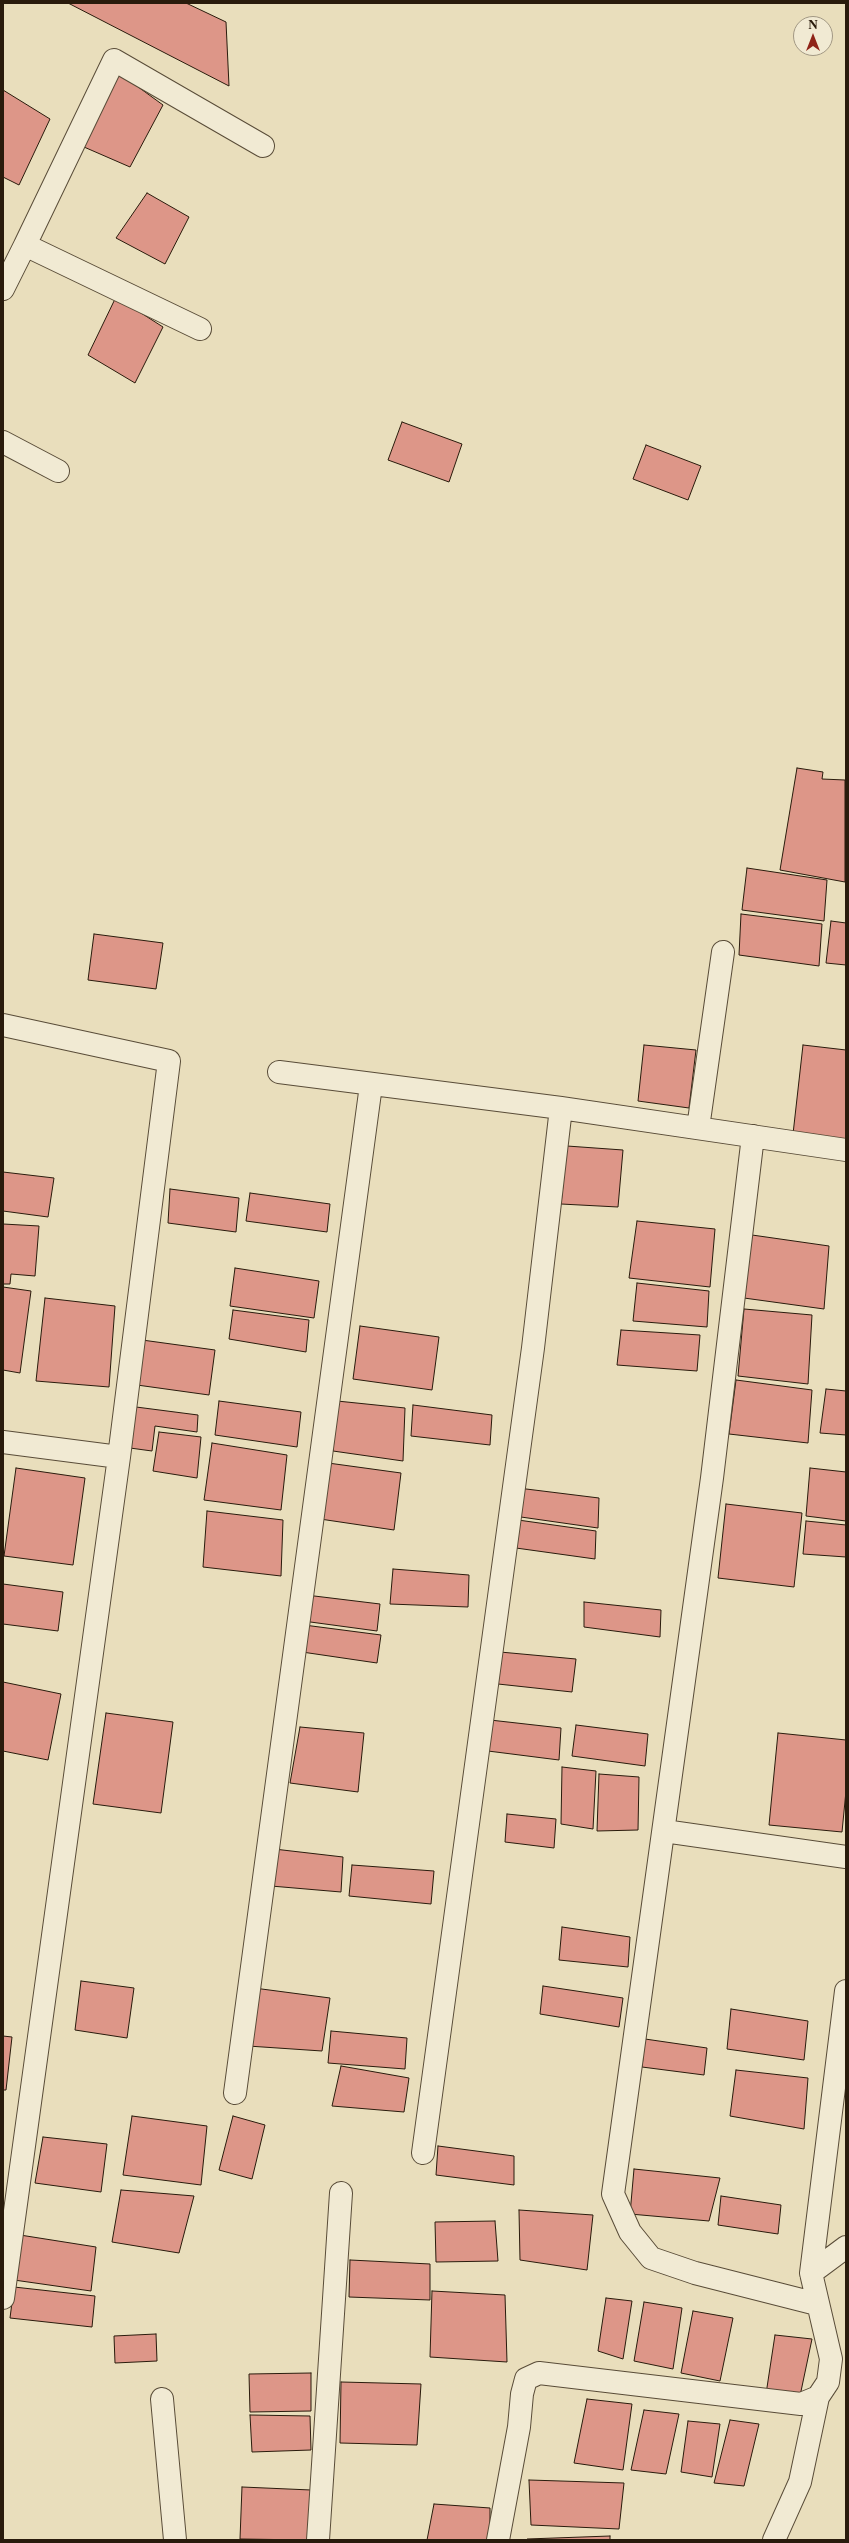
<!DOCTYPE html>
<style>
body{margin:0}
#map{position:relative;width:849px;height:2543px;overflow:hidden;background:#e9debc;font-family:"Libre Caslon Text",serif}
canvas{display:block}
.frame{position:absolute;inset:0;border:4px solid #291b0c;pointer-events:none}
.north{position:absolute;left:793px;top:16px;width:40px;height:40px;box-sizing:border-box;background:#f1ead3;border:1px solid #a19783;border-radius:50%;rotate:0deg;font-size:11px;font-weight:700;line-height:16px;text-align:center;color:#291b0c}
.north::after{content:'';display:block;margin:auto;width:14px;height:18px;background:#8f2418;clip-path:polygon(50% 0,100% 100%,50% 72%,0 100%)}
</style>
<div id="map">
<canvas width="849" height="2543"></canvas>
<div class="frame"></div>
<div class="north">N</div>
</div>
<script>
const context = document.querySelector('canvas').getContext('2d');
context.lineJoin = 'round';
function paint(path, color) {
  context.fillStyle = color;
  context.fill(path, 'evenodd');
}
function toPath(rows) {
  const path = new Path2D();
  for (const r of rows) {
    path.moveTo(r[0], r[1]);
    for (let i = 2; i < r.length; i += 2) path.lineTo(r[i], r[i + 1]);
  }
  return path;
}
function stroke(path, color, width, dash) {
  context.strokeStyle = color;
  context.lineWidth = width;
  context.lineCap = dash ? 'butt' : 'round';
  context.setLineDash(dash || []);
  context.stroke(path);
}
const building = toPath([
 [68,3,186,3,226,22,229,86,68,3],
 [119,73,163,105,130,167,84,147,119,73],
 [3,90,50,119,19,185,3,177,3,90],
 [147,193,189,217,165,264,116,238,147,193],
 [116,297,163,327,135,383,88,355,116,297],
 [402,422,462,444,449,482,388,460,402,422],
 [646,445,701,466,688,500,633,479,646,445],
 [797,768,823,772,822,779,845,780,845,882,780,870,797,768],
 [747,868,827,880,824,921,742,910,747,868],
 [741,914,822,924,819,966,739,955,741,914],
 [831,921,846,923,846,965,826,963,831,921],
 [94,934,163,943,156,989,88,980,94,934],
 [644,1045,696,1050,689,1108,638,1101,644,1045],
 [803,1045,846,1050,846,1143,793,1134,803,1045],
 [567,1146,623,1150,618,1207,561,1204,567,1146],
 [3,1172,54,1178,48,1217,3,1211,3,1172],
 [170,1189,239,1198,236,1232,168,1223,170,1189],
 [250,1193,330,1204,327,1232,246,1221,250,1193],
 [637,1221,715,1229,710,1287,629,1278,637,1221],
 [3,1224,39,1226,35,1276,11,1274,10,1284,3,1284,3,1224],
 [752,1235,829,1246,824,1309,744,1298,752,1235],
 [235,1268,319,1281,314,1318,230,1306,235,1268],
 [637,1283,709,1291,707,1327,633,1321,637,1283],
 [3,1287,31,1291,20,1373,3,1370,3,1287],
 [45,1298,115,1306,109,1387,36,1381,45,1298],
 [744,1309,812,1315,808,1384,738,1376,744,1309],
 [233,1310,309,1320,306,1352,229,1339,233,1310],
 [360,1326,439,1337,432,1390,353,1379,360,1326],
 [621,1330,700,1335,697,1371,617,1365,621,1330],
 [142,1340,215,1350,209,1395,137,1385,142,1340],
 [736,1380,812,1390,808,1443,729,1434,736,1380],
 [826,1389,846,1391,846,1435,820,1433,826,1389],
 [219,1401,301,1412,297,1447,215,1435,219,1401],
 [337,1401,405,1408,403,1461,333,1451,337,1401],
 [413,1405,492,1415,490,1445,411,1436,413,1405],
 [136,1407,198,1415,197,1432,155,1426,152,1451,130,1448,136,1407],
 [159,1432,201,1437,197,1478,153,1471,159,1432],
 [212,1443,287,1455,281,1510,204,1500,212,1443],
 [328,1463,401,1473,394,1530,320,1519,328,1463],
 [16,1468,85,1478,73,1565,4,1556,16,1468],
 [810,1468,846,1472,846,1521,806,1516,810,1468],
 [518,1488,599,1498,598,1528,514,1516,518,1488],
 [726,1504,802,1513,794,1587,718,1578,726,1504],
 [207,1511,283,1520,281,1576,203,1567,207,1511],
 [518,1520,596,1531,595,1559,516,1548,518,1520],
 [806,1521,846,1525,846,1557,803,1554,806,1521],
 [393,1569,469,1575,468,1607,390,1604,393,1569],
 [3,1584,63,1592,58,1631,3,1624,3,1584],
 [306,1595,380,1604,377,1631,303,1621,306,1595],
 [584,1602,661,1610,660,1637,584,1627,584,1602],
 [304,1625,381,1635,377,1663,302,1652,304,1625],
 [500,1652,576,1659,572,1692,498,1684,500,1652],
 [3,1682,61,1694,48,1760,3,1751,3,1682],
 [106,1713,173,1722,161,1813,93,1804,106,1713],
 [490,1720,561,1728,559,1760,488,1751,490,1720],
 [576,1725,648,1734,645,1766,572,1756,576,1725],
 [300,1727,364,1733,358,1792,290,1783,300,1727],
 [778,1733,846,1740,846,1791,842,1832,769,1825,778,1733],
 [562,1767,596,1771,593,1829,561,1824,562,1767],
 [599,1774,639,1777,638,1830,597,1831,599,1774],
 [507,1814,556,1819,554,1848,505,1842,507,1814],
 [274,1849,343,1857,341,1892,271,1886,274,1849],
 [352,1865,434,1871,431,1904,349,1896,352,1865],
 [562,1927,630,1937,628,1967,559,1960,562,1927],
 [81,1981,134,1988,127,2038,75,2030,81,1981],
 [543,1986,623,1998,619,2027,540,2014,543,1986],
 [254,1988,330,1998,322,2051,248,2046,254,1988],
 [731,2009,808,2021,804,2060,727,2049,731,2009],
 [331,2031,407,2038,405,2069,328,2063,331,2031],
 [3,2036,12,2037,6,2090,3,2090,3,2036],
 [645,2039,707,2048,704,2075,642,2067,645,2039],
 [341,2066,409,2078,404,2112,332,2106,341,2066],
 [736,2070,808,2078,804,2129,730,2116,736,2070],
 [132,2116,207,2126,201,2185,123,2175,132,2116],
 [233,2116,265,2125,252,2179,219,2170,233,2116],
 [43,2137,107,2144,101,2192,35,2183,43,2137],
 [438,2146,514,2156,514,2185,436,2175,438,2146],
 [634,2169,720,2178,709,2221,630,2214,634,2169],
 [121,2190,194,2196,179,2253,112,2242,121,2190],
 [721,2196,781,2205,778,2234,718,2225,721,2196],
 [519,2210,593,2215,587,2270,520,2260,519,2210],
 [495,2221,498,2261,436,2262,435,2222,495,2221],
 [20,2235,96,2247,91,2291,14,2280,20,2235],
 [350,2260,430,2264,430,2300,349,2297,350,2260],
 [14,2287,95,2296,92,2327,10,2318,14,2287],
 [432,2291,505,2295,507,2362,430,2357,432,2291],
 [606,2298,632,2301,623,2359,598,2351,606,2298],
 [644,2302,682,2308,673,2369,634,2361,644,2302],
 [693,2311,733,2318,720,2381,681,2373,693,2311],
 [156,2334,157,2361,115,2363,114,2336,156,2334],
 [775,2335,812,2339,800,2396,766,2394,775,2335],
 [311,2373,311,2411,250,2412,249,2374,311,2373],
 [341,2382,421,2384,417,2445,340,2443,341,2382],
 [587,2399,632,2404,623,2470,574,2463,587,2399],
 [644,2410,679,2414,666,2474,631,2470,644,2410],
 [250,2415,310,2416,311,2450,252,2452,250,2415],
 [730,2420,759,2424,744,2486,714,2483,730,2420],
 [688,2421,720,2424,712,2477,681,2472,688,2421],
 [529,2480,624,2483,619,2529,531,2525,529,2480],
 [242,2487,311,2490,308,2540,240,2539,242,2487],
 [434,2504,490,2508,490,2540,427,2540,434,2504],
 [610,2536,610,2540,527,2540,527,2539,610,2536]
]);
const minor = toPath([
 [25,245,114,60,263,146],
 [3,289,25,245,200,329],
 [3,442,58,471],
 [3,1025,169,1061,119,1457,3,2298],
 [279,1072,561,1108,846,1150],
 [698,1128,723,952],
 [753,1136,712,1478,613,2194,630,2232,651,2258,695,2273,817,2304],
 [3,1442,119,1457],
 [664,1831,846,1857],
 [235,2093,371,1085],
 [423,2153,533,1348,561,1108],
 [811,2273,846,2247],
 [162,2399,175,2540],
 [318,2540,341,2193],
 [498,2540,519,2427,522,2394,526,2379,539,2373,801,2404,818,2397,828,2382,831,2359,811,2273,846,1991],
 [774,2540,800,2482,818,2397]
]);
paint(building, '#dd9688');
stroke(building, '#291b0c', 1);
stroke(minor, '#594c38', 24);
stroke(minor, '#f1ead3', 22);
</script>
